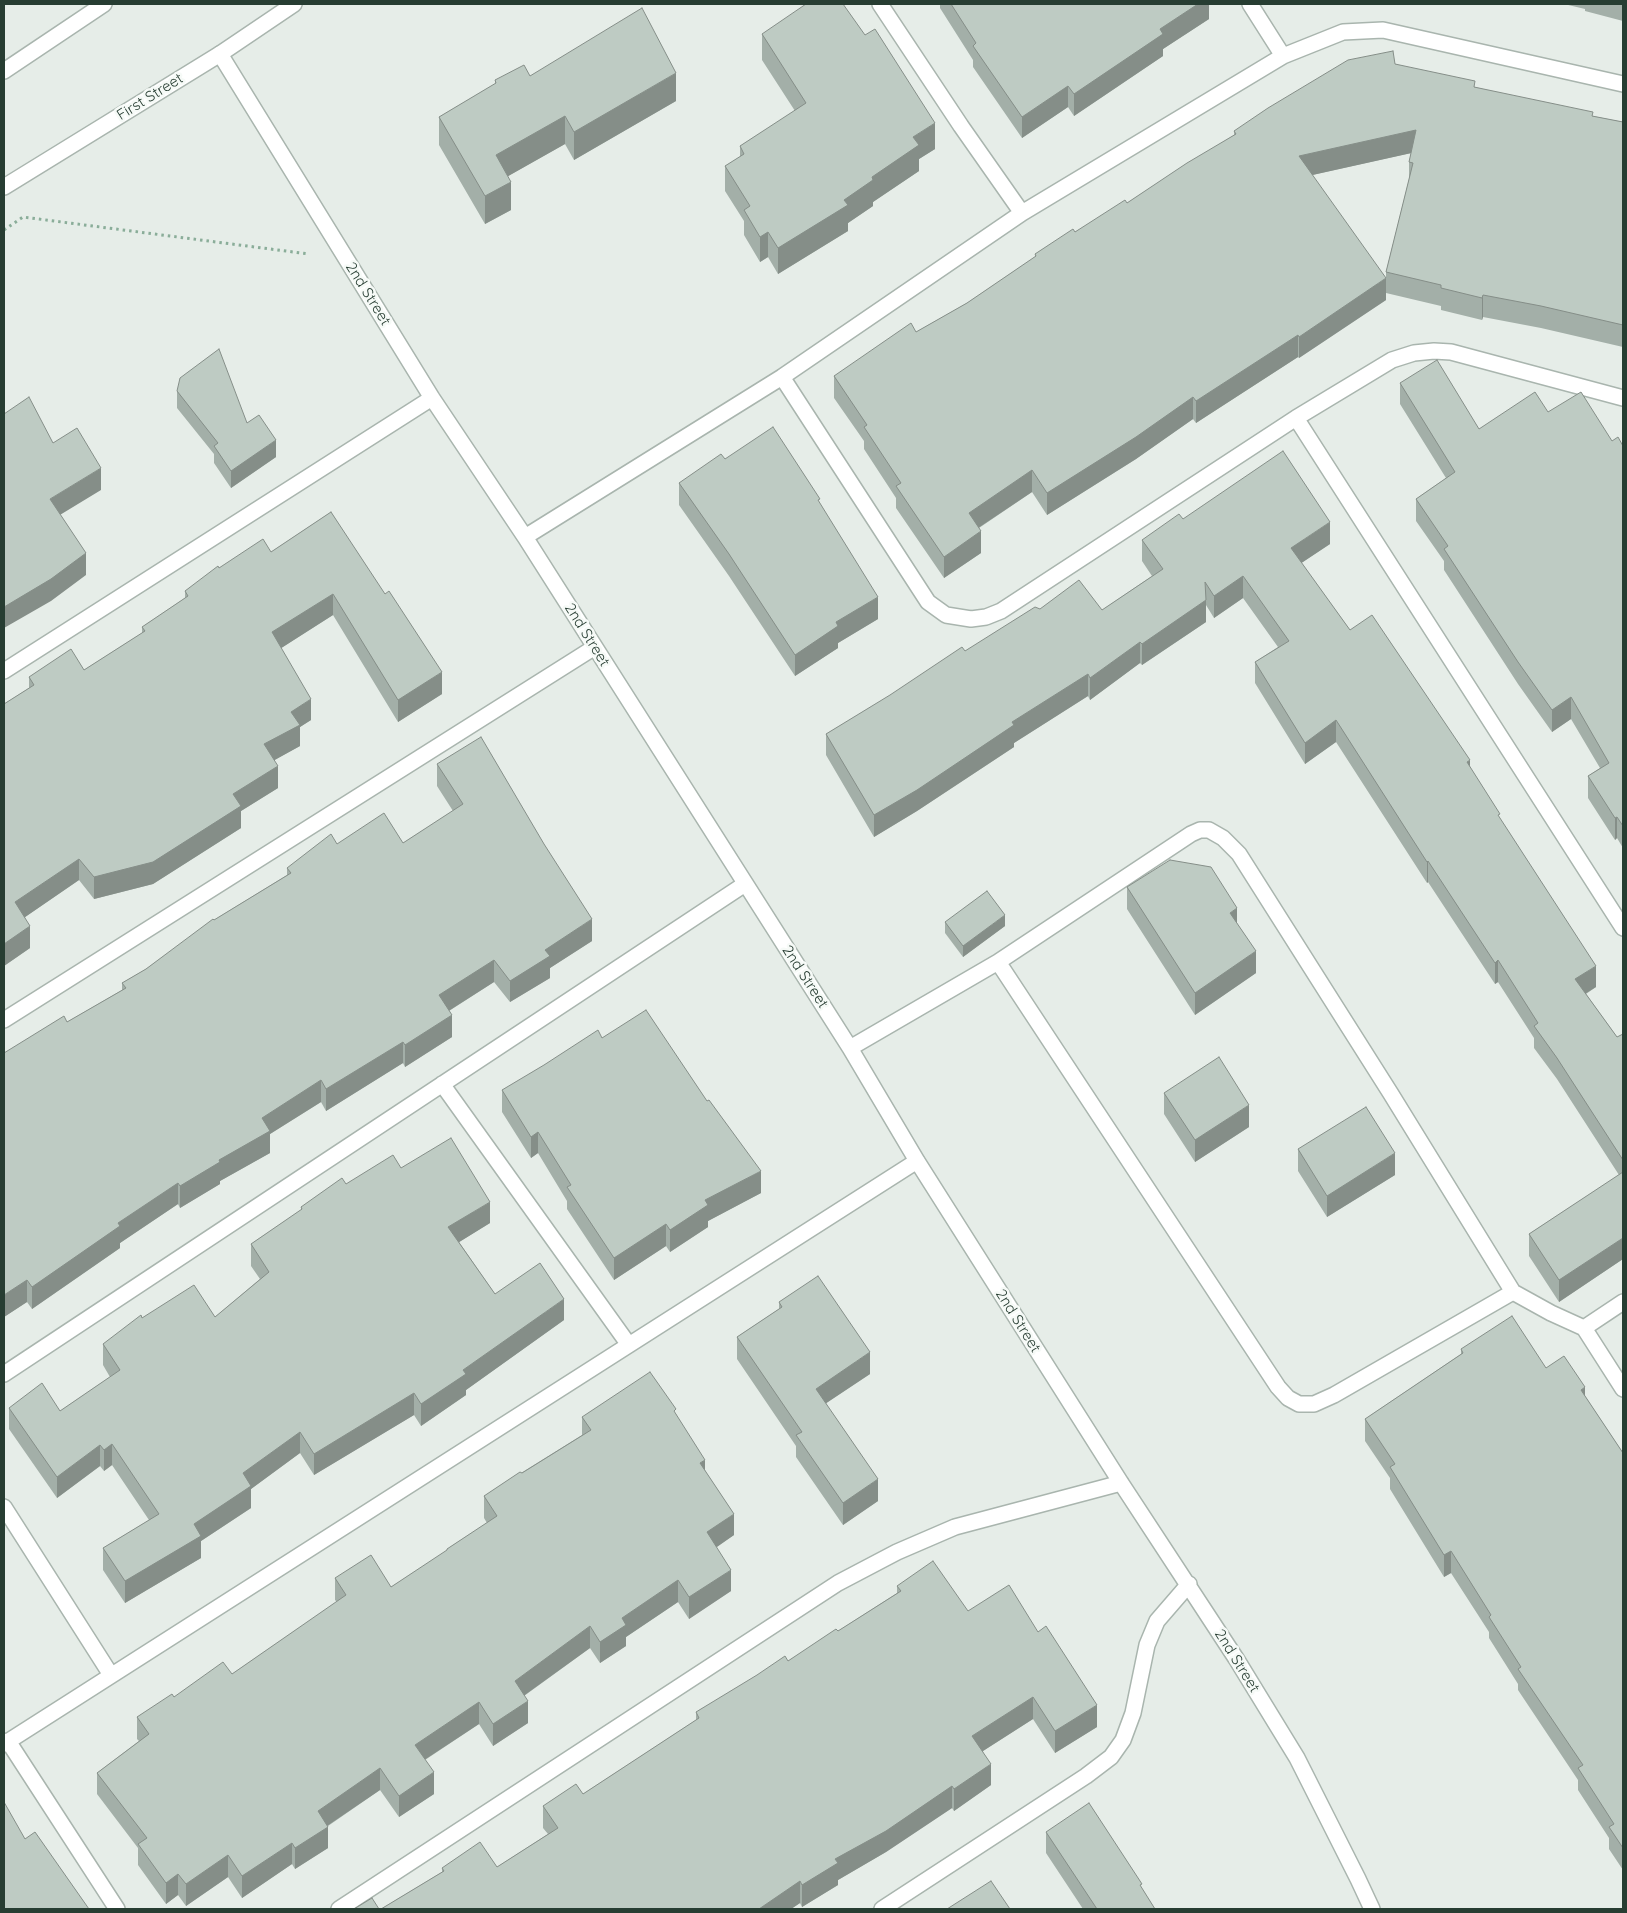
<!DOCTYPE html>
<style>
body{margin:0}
#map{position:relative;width:1627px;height:1913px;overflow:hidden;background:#e6ede8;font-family:Quicksand,sans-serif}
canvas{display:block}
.frame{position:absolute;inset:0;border:5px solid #273d32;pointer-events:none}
</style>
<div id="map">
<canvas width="1627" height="1913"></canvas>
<div class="frame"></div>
</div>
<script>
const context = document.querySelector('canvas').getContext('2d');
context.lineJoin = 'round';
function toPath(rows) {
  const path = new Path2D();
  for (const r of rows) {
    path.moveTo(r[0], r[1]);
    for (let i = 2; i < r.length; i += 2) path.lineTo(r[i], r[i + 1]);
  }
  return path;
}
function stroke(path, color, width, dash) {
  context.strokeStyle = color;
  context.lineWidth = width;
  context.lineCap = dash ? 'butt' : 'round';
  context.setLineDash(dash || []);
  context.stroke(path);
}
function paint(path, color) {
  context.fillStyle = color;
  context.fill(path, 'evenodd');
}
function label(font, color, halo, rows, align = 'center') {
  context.font = font + ' Quicksand,sans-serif';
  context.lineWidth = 5;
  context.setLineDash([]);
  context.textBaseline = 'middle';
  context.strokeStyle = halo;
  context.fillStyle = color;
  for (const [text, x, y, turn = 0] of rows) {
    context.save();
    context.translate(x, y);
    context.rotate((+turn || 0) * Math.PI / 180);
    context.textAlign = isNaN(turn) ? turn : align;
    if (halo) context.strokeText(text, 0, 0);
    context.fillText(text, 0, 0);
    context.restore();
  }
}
const path = toPath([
 [4,230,23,217,309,254]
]);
const minor = toPath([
 [880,4,961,126,1022,213],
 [1250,4,1283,56],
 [220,54,432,398,525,537,850,1048,917,1161,1121,1483,1237,1660,1297,1758,1358,1879,1372,1909],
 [4,71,104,4],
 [782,377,928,602,946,615,971,619,986,617,1001,611,1296,418,1392,360,1414,353,1434,351,1451,352,1623,398],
 [1296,418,1623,928],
 [525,537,782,377,1022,213,1283,56,1343,32,1383,30,1623,84],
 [4,671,432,398],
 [998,962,1278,1387,1288,1398,1299,1404,1314,1404,1334,1395,1513,1292],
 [4,1020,595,647],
 [850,1048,998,962,1191,834,1200,830,1209,830,1223,838,1239,854,1391,1094,1513,1292,1551,1313,1584,1328],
 [442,1084,629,1345],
 [1623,1302,1584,1328,1623,1389],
 [4,1374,745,884],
 [4,1507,111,1675],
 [8,1741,117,1909],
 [4,1744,917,1161],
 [339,1909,838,1583,897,1552,955,1527,1121,1483],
 [882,1909,1086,1776,1111,1757,1123,1740,1133,1713,1147,1645,1157,1621,1189,1584]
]);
const tertiary = toPath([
 [4,187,220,54,294,4]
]);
const wall = toPath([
 [940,4,1209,4,1209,19,1163,49,1163,56,1074,116,1068,107,1022,138,973,67,973,60,940,8],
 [1564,4,1623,4,1623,21,1585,11,1585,9],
 [762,34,935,149,919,159,919,171,873,202,873,206,848,223,848,231,778,274,768,257,760,262,744,235,744,221,725,191,725,166,740,157,740,146,795,111,762,60],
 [1395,64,1475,87,1593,116,1623,122,1623,347,1541,328,1483,317,1482,320,1441,310,1441,306,1386,293,1386,272,1409,179,1409,162,1411,153,1312,175,1386,300,1299,358,1298,357,1196,423,1193,419,1136,459,1047,515,1032,492,979,528,981,553,944,578,896,508,896,498,864,449,864,441,834,398,834,376,916,332,967,303,1035,257,1035,254,1127,203,1234,135,1234,131],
 [530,76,676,101,574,160,565,144,508,176,511,210,485,224,439,145,439,117,495,84,495,80],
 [1400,383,1479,429,1548,412,1612,441,1623,446,1623,848,1617,838,1615,840,1588,798,1588,776,1600,768,1571,719,1552,732,1518,684,1444,570,1444,561,1416,521,1416,499,1446,478,1400,404],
 [177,391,247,423,276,457,231,488,214,463,214,454,177,408],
 [725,459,820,504,878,619,838,643,838,648,795,676,729,576,679,505,679,483],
 [331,512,442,694,398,722,333,615,281,648,311,720,300,727,300,746,274,760,278,788,241,811,241,828,153,884,94,899,79,880,25,917,30,948,4,966,4,704,29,688,29,677,84,670,142,633,142,627,185,598,185,591,219,568,271,552],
 [1183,519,1330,544,1301,563,1350,630,1470,768,1596,987,1586,994,1617,1037,1623,1034,1623,1259,1559,1302,1529,1256,1529,1234,1619,1175,1557,1079,1534,1048,1534,1038,1498,982,1495,984,1428,882,1427,883,1336,742,1305,764,1255,683,1255,662,1278,647,1243,598,1214,618,1206,605,1206,622,1142,665,1140,663,1090,700,1088,696,1014,743,1014,747,917,811,874,837,826,755,826,734,965,651,1040,609,1102,610,1152,576,1142,561,1142,540],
 [437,764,592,941,550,968,550,978,510,1002,494,982,449,1011,452,1037,405,1067,403,1063,326,1111,321,1102,270,1134,270,1153,220,1181,220,1184,180,1208,178,1204,120,1243,120,1248,32,1309,27,1302,4,1317,67,1022,122,990,122,983,146,969,214,920,287,875,287,868,337,844,403,843,453,811,437,786],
 [1127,887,1237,923,1256,973,1195,1015,1127,909],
 [945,922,1005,926,963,957,945,933],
 [602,1038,761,1193,708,1221,708,1227,670,1252,666,1246,614,1280,567,1209,567,1201,538,1153,531,1158,502,1112,502,1090],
 [1164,1093,1249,1127,1195,1162,1164,1114],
 [1298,1149,1395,1175,1327,1217,1298,1171],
 [401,1168,490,1223,459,1242,495,1294,564,1320,466,1390,466,1395,421,1426,414,1415,314,1475,300,1453,251,1489,251,1508,201,1541,201,1558,125,1603,103,1570,103,1548,149,1520,112,1465,104,1471,100,1466,57,1498,9,1429,9,1408,60,1411,110,1377,103,1365,103,1344,142,1318,215,1317,260,1279,251,1266,251,1244,301,1210,301,1207,346,1184],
 [779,1302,870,1374,826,1403,878,1501,843,1525,796,1457,796,1446,737,1359,737,1337,779,1309],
 [1461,1349,1546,1368,1585,1396,1623,1453,1623,1870,1609,1849,1609,1838,1578,1790,1578,1780,1518,1690,1518,1684,1489,1638,1489,1632,1451,1573,1444,1577,1390,1489,1390,1478,1365,1441,1365,1419,1461,1354],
 [676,1414,705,1470,734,1535,716,1547,731,1591,689,1619,678,1602,626,1637,626,1646,600,1663,590,1648,524,1696,528,1723,493,1746,479,1724,425,1760,434,1794,399,1817,380,1790,328,1826,328,1848,295,1869,292,1864,242,1898,228,1877,186,1906,178,1895,166,1904,138,1865,138,1848,97,1794,97,1773,139,1741,137,1739,137,1717,174,1697,232,1674,337,1602,335,1600,335,1578,391,1587,447,1551,447,1549,487,1523,484,1518,484,1496,582,1435,582,1417],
 [897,1586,968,1611,1038,1632,1097,1727,1055,1753,1033,1719,983,1751,991,1785,954,1811,952,1808,886,1852,838,1880,838,1885,802,1907,800,1903,791,1909,381,1909,442,1872,442,1868,497,1867,548,1834,543,1828,543,1806,583,1794,696,1720,696,1712,788,1661,838,1631,897,1593],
 [1046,1832,1142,1889,1155,1909,1083,1909,1046,1853]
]);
const shadedWall = toPath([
 [1198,4,1209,4,1209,19,1163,49,1163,56,1074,116,1074,94,1160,29],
 [676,73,676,101,574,160,574,132],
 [1068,86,1068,107,1022,138,1022,117],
 [565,116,565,144,496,183,496,155],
 [935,123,935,149,919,159,919,171,873,202,873,206,848,223,848,231,778,274,778,248,844,200,872,177,913,137],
 [1416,130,1416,152,1299,178,1299,156],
 [511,182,511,210,485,224,485,196],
 [768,232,768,257,760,262,760,237],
 [1386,278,1386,300,1299,358,1299,337],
 [1483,295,1483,317,1482,320,1482,298],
 [1298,335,1298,357,1196,423,1196,401],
 [1193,397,1193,419,1136,459,1047,515,1047,493],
 [276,440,276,457,231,488,231,471],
 [101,468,101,490,50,521,50,499],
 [1032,470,1032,492,969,534,969,513],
 [1330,522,1330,544,1291,570,1291,548],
 [981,531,981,553,944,578,944,557],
 [86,553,86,575,51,601,4,628,4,607],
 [1243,576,1243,598,1214,618,1214,596],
 [333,594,333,615,272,654,272,632],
 [878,597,878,619,838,643,838,648,795,676,795,655,836,622],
 [1206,600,1206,622,1142,665,1142,644],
 [1140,642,1140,663,1090,700,1090,678],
 [442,672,442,694,398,722,398,700],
 [1088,674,1088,696,1014,743,1014,747,917,811,874,837,874,815,1012,722],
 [1571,697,1571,719,1552,732,1552,710],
 [311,699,311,720,300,727,300,746,264,766,264,744,291,712],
 [1336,720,1336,742,1305,764,1305,743],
 [1470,760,1470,782,1467,762],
 [278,766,278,788,241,811,241,828,153,884,94,899,94,877,233,794],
 [1617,817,1617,838,1615,840,1615,818],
 [79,859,79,880,15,924,15,902],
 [1428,861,1428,882,1427,883,1427,862],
 [1237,908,1237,930,1230,913],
 [1005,915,1005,926,963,957,963,946],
 [592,919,592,941,550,968,550,978,510,1002,510,981,545,950],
 [30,926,30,948,4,966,4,944],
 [1256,951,1256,973,1195,1015,1195,993],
 [494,960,494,982,439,1017,439,995],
 [1498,960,1498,982,1495,984,1495,963],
 [1596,966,1596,987,1575,1000,1575,979],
 [452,1015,452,1037,405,1067,405,1045],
 [403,1042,403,1063,326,1111,326,1089],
 [321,1080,321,1102,270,1134,270,1153,220,1181,220,1184,180,1208,180,1186,219,1160,262,1118],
 [1249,1105,1249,1127,1195,1162,1195,1140],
 [538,1132,538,1153,531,1158,531,1137],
 [1395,1153,1395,1175,1327,1217,1327,1196],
 [761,1171,761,1193,708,1221,708,1227,670,1252,670,1230,705,1200],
 [178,1183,178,1204,120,1243,120,1248,32,1309,32,1287,118,1223],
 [490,1202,490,1223,448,1249,448,1227],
 [666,1224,666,1246,614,1280,614,1258],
 [1623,1238,1623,1259,1559,1302,1559,1280],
 [27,1280,27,1302,4,1317,4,1295],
 [564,1299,564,1320,466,1390,466,1395,421,1426,421,1404,463,1370],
 [870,1352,870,1374,816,1410,816,1389],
 [1585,1387,1585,1409,1581,1390],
 [414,1393,414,1415,314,1475,314,1454],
 [300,1432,300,1453,251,1489,251,1508,201,1541,201,1558,125,1603,125,1581,194,1524,243,1473],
 [112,1444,112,1465,104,1471,104,1450],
 [100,1445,100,1466,57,1498,57,1477],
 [705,1460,705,1481,700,1463],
 [878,1479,878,1501,843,1525,843,1503],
 [734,1514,734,1535,707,1554,707,1532],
 [1451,1551,1451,1573,1444,1577,1444,1555],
 [731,1570,731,1591,689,1619,689,1597],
 [678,1580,678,1602,626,1637,626,1646,600,1663,600,1642,622,1618],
 [590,1626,590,1648,515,1702,515,1681],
 [1033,1697,1033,1719,972,1758,972,1736],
 [528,1701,528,1723,493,1746,493,1724],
 [479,1702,479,1724,415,1766,415,1745],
 [1097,1705,1097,1727,1055,1753,1055,1731],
 [991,1764,991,1785,954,1811,954,1789],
 [380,1768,380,1790,318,1832,318,1811],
 [434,1772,434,1794,399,1817,399,1796],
 [952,1786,952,1808,886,1852,838,1880,838,1885,802,1907,802,1885,835,1859],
 [328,1827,328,1848,295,1869,295,1848],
 [292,1843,292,1864,242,1898,242,1876],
 [228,1855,228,1877,186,1906,186,1884],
 [178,1874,178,1895,166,1904,166,1883],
 [800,1881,800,1903,791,1909,759,1909]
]);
const building = toPath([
 [806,4,843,4,865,35,875,29,935,123,913,137,919,145,872,177,873,180,844,200,848,205,778,248,768,232,760,237,744,210,750,206,725,166,744,154,740,146,806,103,762,34,806,4],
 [951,4,1198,4,1160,29,1163,34,1074,94,1068,86,1022,117,973,46,976,43,951,4],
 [642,8,676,73,574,132,565,116,496,155,511,182,485,196,439,117,496,83,495,80,524,65,530,76,642,8],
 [1393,51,1395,64,1475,81,1474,87,1593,112,1592,116,1623,122,1623,325,1541,306,1483,295,1482,298,1441,288,1441,285,1386,272,1413,163,1409,162,1416,130,1299,156,1386,278,1299,337,1298,335,1196,401,1193,397,1136,437,1047,493,1032,470,969,513,981,531,944,557,896,486,901,483,864,427,867,425,834,376,911,323,916,332,967,303,1036,256,1035,254,1073,229,1075,232,1125,200,1127,203,1187,163,1236,134,1234,131,1268,108,1348,60,1393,51],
 [219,349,247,423,259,415,276,440,231,471,214,446,218,443,177,391,180,378,219,349],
 [1437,360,1479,429,1535,392,1548,412,1581,392,1612,441,1618,437,1623,446,1623,826,1617,817,1615,818,1588,776,1609,763,1571,697,1552,710,1518,662,1444,549,1448,546,1416,499,1455,472,1400,383,1437,360],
 [29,397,53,443,77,428,101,468,50,499,86,553,51,579,4,607,4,414,29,397],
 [773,427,820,499,818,500,878,597,836,622,838,626,795,655,729,554,679,483,721,454,725,459,773,427],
 [1283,451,1330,522,1291,548,1350,630,1372,615,1470,760,1467,762,1500,814,1498,815,1596,966,1575,979,1617,1037,1623,1034,1623,1160,1557,1058,1534,1026,1538,1023,1498,960,1495,963,1428,861,1427,862,1336,720,1305,743,1255,662,1289,641,1243,576,1214,596,1205,582,1206,600,1142,644,1140,642,1090,678,1088,674,1012,722,1014,725,917,790,874,815,826,734,890,695,962,647,965,651,1035,607,1040,609,1079,580,1102,610,1163,569,1142,540,1179,514,1183,519,1283,451],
 [331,512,385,594,389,591,442,672,398,700,333,594,272,632,311,699,291,712,300,725,264,744,278,766,233,794,241,806,153,862,94,877,79,859,15,902,30,926,4,944,4,704,34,685,29,677,71,649,84,670,145,631,142,627,188,596,185,591,218,566,219,568,263,539,271,552,331,512],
 [481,737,544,844,592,919,545,950,550,956,510,981,494,960,439,995,452,1015,405,1045,403,1042,326,1089,321,1080,262,1118,270,1131,219,1160,220,1162,180,1186,178,1183,118,1223,120,1226,32,1287,27,1280,4,1295,4,1053,64,1016,67,1022,126,988,122,983,146,969,213,919,214,920,291,873,287,868,331,834,337,844,384,813,403,843,463,804,437,764,481,737],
 [1170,860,1211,867,1237,908,1230,913,1256,951,1195,993,1127,887,1170,860],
 [987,891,1005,915,963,946,945,922,987,891],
 [646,1010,707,1101,709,1100,761,1171,705,1200,708,1205,670,1230,666,1224,614,1258,567,1187,571,1185,538,1132,531,1137,502,1090,544,1065,598,1030,602,1038,646,1010],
 [1219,1057,1249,1105,1195,1140,1164,1093,1219,1057],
 [1366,1107,1395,1153,1327,1196,1298,1149,1366,1107],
 [451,1138,490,1202,448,1227,495,1294,540,1263,564,1299,463,1370,466,1374,421,1404,414,1393,314,1454,300,1432,243,1473,251,1486,194,1524,201,1536,125,1581,103,1548,159,1514,112,1444,104,1450,100,1445,57,1477,9,1408,42,1383,60,1411,120,1370,103,1344,141,1315,142,1318,194,1285,215,1317,269,1272,251,1244,302,1209,301,1207,342,1178,346,1184,393,1155,401,1168,451,1138],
 [1623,1172,1623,1238,1559,1280,1529,1234,1623,1172],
 [818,1276,870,1352,816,1389,878,1479,843,1503,796,1435,802,1432,737,1337,782,1307,779,1302,818,1276],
 [1512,1316,1546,1368,1564,1356,1585,1387,1581,1390,1623,1453,1623,1848,1609,1827,1614,1824,1578,1768,1583,1765,1518,1669,1521,1667,1489,1617,1491,1615,1451,1551,1444,1555,1390,1467,1395,1464,1365,1419,1463,1353,1461,1349,1512,1316],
 [650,1372,676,1409,674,1411,705,1460,700,1463,734,1514,707,1532,731,1570,689,1597,678,1580,622,1618,626,1625,600,1642,590,1626,515,1681,528,1701,493,1724,479,1702,415,1745,434,1772,399,1796,380,1768,318,1811,328,1827,295,1848,292,1843,242,1876,228,1855,186,1884,178,1874,166,1883,138,1844,147,1838,97,1773,149,1734,137,1717,172,1694,174,1697,223,1662,232,1674,346,1595,335,1578,371,1555,391,1587,447,1550,447,1549,497,1516,484,1496,520,1472,522,1473,591,1430,582,1417,650,1372],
 [933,1561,968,1611,1009,1585,1038,1632,1046,1626,1097,1705,1055,1731,1033,1697,972,1736,991,1764,954,1789,952,1786,886,1831,835,1859,838,1863,802,1885,800,1881,759,1909,381,1909,444,1871,442,1868,480,1842,497,1867,558,1828,543,1806,576,1784,583,1794,699,1718,696,1712,757,1675,785,1656,788,1661,836,1629,838,1631,901,1591,897,1586,933,1561],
 [4,1802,25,1839,35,1832,89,1909,4,1909,4,1802],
 [1089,1803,1142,1884,1140,1885,1155,1909,1097,1909,1046,1832,1089,1803],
 [991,1881,1010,1909,947,1909,991,1881],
 [372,1898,379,1909,354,1909,372,1898]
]);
const streetNames = [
 ["First Street",150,97,-32],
 ["2nd Street",368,294,58],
 ["2nd Street",587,635,58],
 ["2nd Street",805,977,57],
 ["2nd Street",1018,1321,58],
 ["2nd Street",1237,1661,58]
];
stroke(minor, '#a9b5ae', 18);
stroke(tertiary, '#a9b5ae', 18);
stroke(path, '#8aad99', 3, [2.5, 4]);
stroke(minor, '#fff', 15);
stroke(tertiary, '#fff', 15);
paint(wall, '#a3afa8');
paint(shadedWall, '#858e88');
paint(building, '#becbc3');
stroke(building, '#858e88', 1);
label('15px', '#273d32', '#f6faf7', streetNames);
</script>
